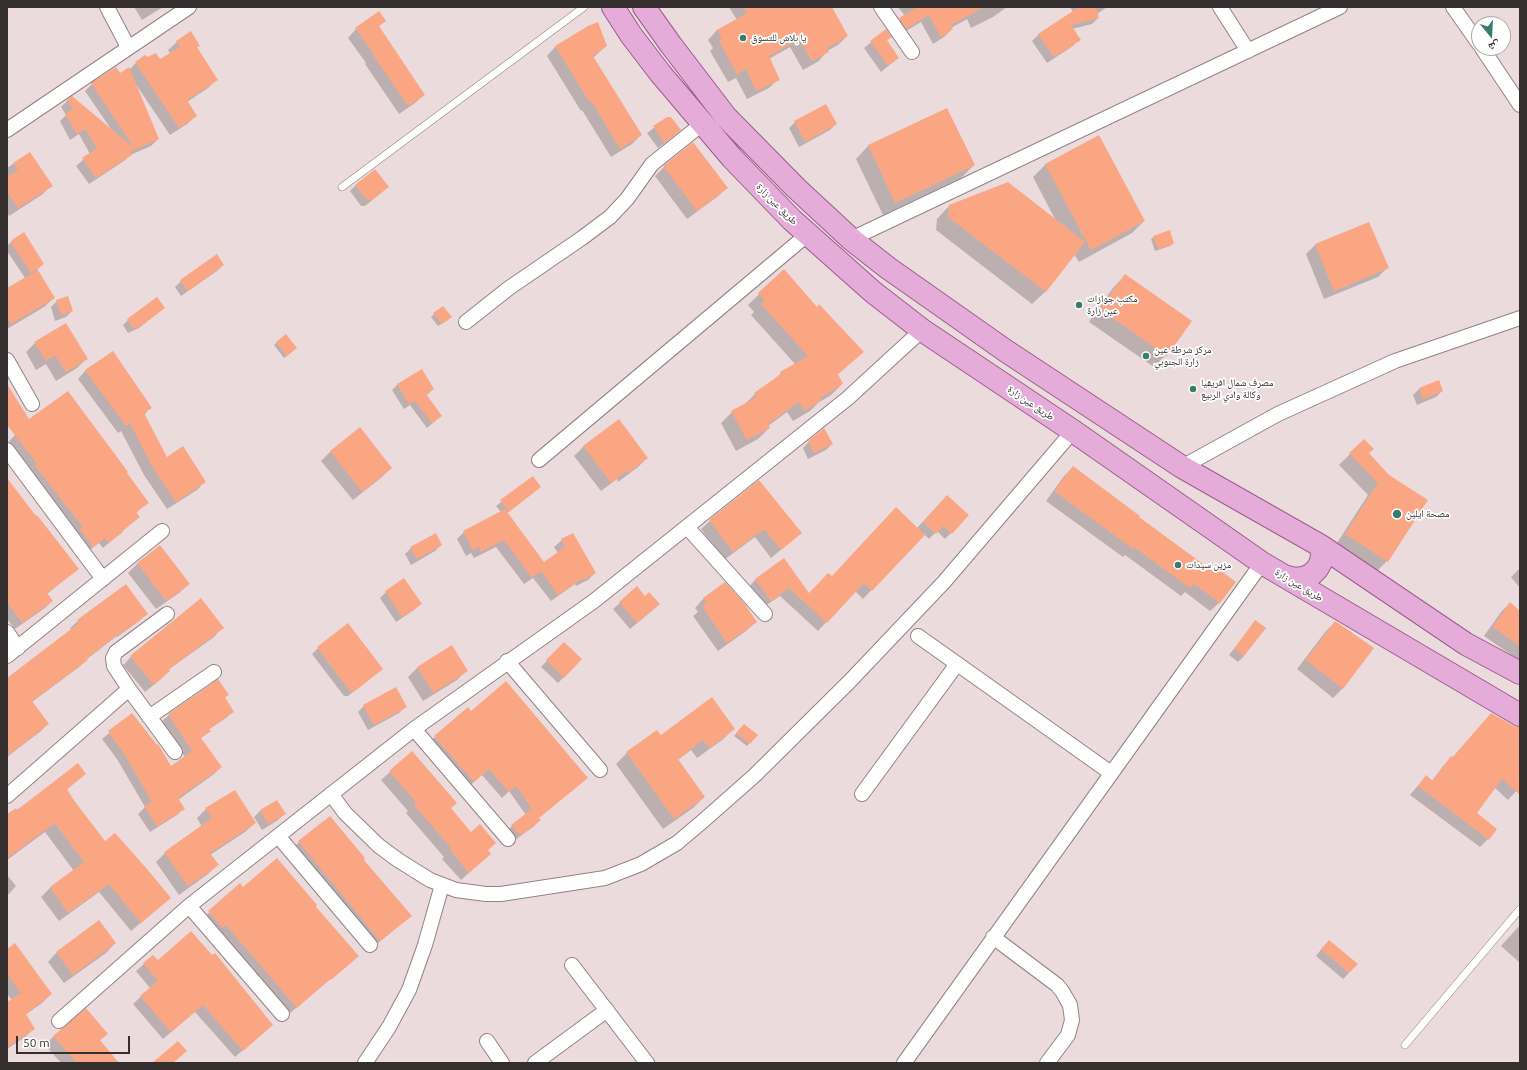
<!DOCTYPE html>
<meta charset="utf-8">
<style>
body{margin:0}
#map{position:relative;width:1527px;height:1070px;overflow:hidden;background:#ecdbdd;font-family:Ubuntu,"Noto Naskh Arabic",sans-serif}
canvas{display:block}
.frame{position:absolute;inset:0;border:8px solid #342e2e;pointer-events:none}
.north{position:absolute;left:1471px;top:16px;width:40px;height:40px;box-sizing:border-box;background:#fff;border:1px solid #aeabab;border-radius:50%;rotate:162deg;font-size:11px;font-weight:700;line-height:16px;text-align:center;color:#342e2e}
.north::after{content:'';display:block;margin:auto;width:14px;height:18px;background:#397b6c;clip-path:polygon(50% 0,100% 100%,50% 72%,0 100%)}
.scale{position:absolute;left:16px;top:1036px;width:114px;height:18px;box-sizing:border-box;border:2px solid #342e2e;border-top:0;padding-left:5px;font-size:12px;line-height:14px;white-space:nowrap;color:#342e2e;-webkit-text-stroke:3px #fff;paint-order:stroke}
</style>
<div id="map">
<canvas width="1527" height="1070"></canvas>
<div class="frame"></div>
<div class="north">ش</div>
<div class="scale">50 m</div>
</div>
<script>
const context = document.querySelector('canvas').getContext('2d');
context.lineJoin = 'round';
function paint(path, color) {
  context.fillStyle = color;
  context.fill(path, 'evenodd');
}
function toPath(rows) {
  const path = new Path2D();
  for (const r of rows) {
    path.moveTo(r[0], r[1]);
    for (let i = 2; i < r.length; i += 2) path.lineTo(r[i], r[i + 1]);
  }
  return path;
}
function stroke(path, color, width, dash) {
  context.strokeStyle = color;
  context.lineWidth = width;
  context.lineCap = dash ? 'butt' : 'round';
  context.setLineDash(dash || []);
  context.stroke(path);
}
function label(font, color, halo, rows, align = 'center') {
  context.font = font + ' Ubuntu,"Noto Naskh Arabic",sans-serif';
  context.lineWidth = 3.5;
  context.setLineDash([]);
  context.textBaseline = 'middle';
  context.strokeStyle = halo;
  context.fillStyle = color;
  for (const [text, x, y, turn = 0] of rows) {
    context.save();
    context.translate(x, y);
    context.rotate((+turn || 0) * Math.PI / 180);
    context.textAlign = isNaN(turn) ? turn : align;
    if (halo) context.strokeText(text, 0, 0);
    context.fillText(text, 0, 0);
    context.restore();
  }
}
const shadow = toPath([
 [134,7,163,7,142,20],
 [729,7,830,7,847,36,838,45,827,51,819,61,803,70,790,47,769,59,778,79,769,88,747,99,736,78,728,82,710,51,713,48,708,40,717,30,737,20],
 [898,7,1007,7,993,17,971,28,967,19,951,28,952,29,944,37,933,44,921,22,898,36,892,27,905,16],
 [1070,7,1107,7,1097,14,1098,18,1092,24,1072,29,1079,39,1073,46,1047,63,1032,41,1039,34,1073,12],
 [385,21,378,27,424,95,415,103,399,114,365,64,366,63,348,38,356,29],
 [588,27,606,46,593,58,641,135,632,144,611,157,582,110,581,111,547,56,555,47],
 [886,30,890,37,886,41,898,58,881,72,864,48],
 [177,42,199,45,196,48,216,80,208,88,187,102,196,116,187,124,170,135,135,83,158,139,151,146,130,155,124,161,89,184,76,166,90,154,79,134,70,140,60,121,66,115,61,107,68,100,111,129,85,91,92,84,129,70,136,63,147,59,159,61,170,54,168,50],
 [947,109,974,165,961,178,883,215,856,159,868,146],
 [667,118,673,136,658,148,647,133],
 [795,122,836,124,830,130,799,147,789,128],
 [1098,136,1144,221,1132,233,1079,262,1074,254,1045,292,1032,304,936,230,937,219,949,206,1056,221,1033,177,1045,165],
 [30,153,51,185,43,194,9,216,7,212,7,168],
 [664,167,727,188,717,197,687,219,655,176],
 [356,185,388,187,365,206,361,206,350,191],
 [1368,223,1387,268,1378,277,1324,299,1306,254,1315,245],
 [1154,237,1173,243,1170,246,1155,251,1151,239],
 [13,240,43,264,37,270,54,298,44,307,7,329,7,289,25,278,7,251,7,246],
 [223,265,217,271,181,296,175,287,181,281],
 [784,270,816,308,863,352,837,375,842,384,831,395,818,403,810,411,793,421,787,412,768,426,769,428,758,439,736,451,721,423,732,412,744,405,755,394,772,382,781,373,795,364,751,315,754,312,748,305],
 [1125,275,1166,355,1154,367,1089,322,1113,288],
 [57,301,72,311,66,317,55,321,51,307],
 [164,308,139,328,128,333,123,325,128,320],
 [434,314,448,320,438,326,431,317],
 [286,335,293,351,284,358,274,345],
 [35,343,86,359,77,368,56,381,46,364,36,370,26,352],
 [86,370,151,407,144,415,166,458,205,481,197,490,167,509,144,475,121,431,118,433,78,379],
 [398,384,433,389,426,396,441,416,427,428,410,405,404,409,392,390],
 [1419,389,1442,391,1436,397,1417,405,1413,395],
 [360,429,391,468,382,477,353,500,321,461,330,452],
 [15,435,125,474,147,503,136,513,139,517,103,548,99,543,87,552,30,472,32,471,9,441],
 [809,442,832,444,826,450,808,459,803,448],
 [584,446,647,458,638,467,618,482,617,479,601,491,574,456],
 [1350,454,1368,454,1389,476,1387,561,1376,572,1335,546,1368,495,1339,465],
 [1073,467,1138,517,1214,573,1234,582,1219,603,1210,611,1185,592,1181,596,1125,555,1123,557,1046,501,1064,476],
 [533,477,540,487,507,513,543,563,558,553,554,547,562,540,573,534,595,573,588,580,576,586,575,584,551,601,533,578,524,584,496,547,474,558,471,553,466,556,457,539,464,532,501,512,496,506],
 [7,479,36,517,78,569,47,594,52,601,45,608,15,629,7,619],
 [941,502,951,533,945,539,937,531,929,539,924,534,863,599,855,591,818,631,780,596,762,608,748,588,756,579,784,559,809,594,831,577,917,528],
 [710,521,801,533,771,558,755,537,724,560,701,529],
 [441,545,435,551,411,565,405,554,411,548],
 [160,547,189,584,179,593,156,609,128,573,137,564],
 [1520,568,1520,588,1511,577],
 [404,580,420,604,414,610,396,622,380,598,386,592],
 [126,586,146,614,139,621,117,637,117,636,87,659,79,667,32,702,48,723,41,731,7,757,7,679,72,630,70,628,78,621],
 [637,588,653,610,630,629,613,609],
 [704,598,756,622,746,631,718,651,693,616,698,612,695,608],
 [1510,603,1520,613,1520,661,1484,636,1501,612],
 [1335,622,1373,648,1342,689,1333,698,1297,669,1326,631],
 [222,628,214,637,168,670,161,679,145,692,123,665,131,657],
 [1250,628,1244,656,1238,662,1229,655],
 [564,643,581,660,558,683,541,667],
 [452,647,467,670,457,680,423,701,408,677,417,668],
 [318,648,382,669,348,696,344,696,312,654],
 [228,695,224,698,233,711,226,718,208,730,209,731,200,739,221,767,214,774,178,800,183,809,177,815,150,832,138,814,145,807,117,759,102,739,132,714,170,768,185,757,162,721,169,715],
 [364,706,405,707,399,713,368,730,358,712],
 [468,708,471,712,586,778,538,818,540,820,533,827,515,840,511,840,505,832,526,815,509,791,502,798,482,775,467,788,428,743],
 [1491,714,1513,727,1520,728,1520,787,1508,800,1494,787,1475,813,1488,839,1480,847,1410,795,1426,776,1432,781,1443,766,1452,758],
 [741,728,756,735,747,746,734,736],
 [734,729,722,740,697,758,691,750,678,760,704,797,693,808,663,829,616,764,627,753,660,736],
 [390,772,450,808,471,833,495,843,487,851,490,854,461,880,442,859,444,857,406,813,408,811,381,780],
 [85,774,66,790,105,843,170,898,131,931,99,892,59,921,41,897,50,888,74,871,45,832,7,860,7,815],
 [277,801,284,814,278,820,262,830,254,817,260,811],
 [206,809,255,823,245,832,210,855,217,865,208,874,179,895,156,862,165,853,202,827,197,818],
 [299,842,363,860,411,916,372,948,291,850],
 [7,875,16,886,7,896],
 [240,885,243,889,315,907,358,956,290,1013,219,931,216,933,203,918],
 [1520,925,1520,963,1501,946],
 [115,943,106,953,64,983,48,962,57,952],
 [1323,947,1349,973,1343,979,1316,956],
 [7,950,51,994,42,1003,25,1015,34,1028,25,1037,7,1049,7,1003,12,1000,7,994],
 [158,961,264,1032,235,1057,195,1012,163,1039,133,1004,150,988,136,971,144,964],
 [106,1034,99,1041,118,1063,61,1063,45,1045,54,1036]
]);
const building = toPath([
 [743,7,832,7,848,36,827,48,829,52,812,61,799,39,769,56,780,80,756,91,746,69,737,74,719,41,722,39,717,30,747,13],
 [918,7,984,7,951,25,953,29,941,37,929,15,906,29,899,18],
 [1079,7,1096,7,1099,18,1071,25,1081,40,1054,57,1038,34],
 [379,11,386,21,379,26,425,95,408,106,373,55,374,54,355,28],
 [598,22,607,46,593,56,642,135,620,149,592,102,590,103,555,46,588,26],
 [886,29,892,37,887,40,899,58,888,66,870,41],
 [191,31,200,46,197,47,218,80,187,100,197,116,179,128,135,62,145,55,147,57,156,53,160,59,180,47,176,41],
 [116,67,120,73,129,67,159,139,130,152,132,155,96,178,82,158,97,148,85,129,77,134,65,114,73,109,67,100,72,96,134,148,91,83],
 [826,104,837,124,805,142,794,121],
 [947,108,975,165,895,203,868,145],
 [667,117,671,117,681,130,665,143,653,126],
 [1099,135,1145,221,1091,250,1045,164],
 [693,142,728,188,697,211,663,166],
 [30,152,53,186,18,208,7,191,7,177,18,170,13,163],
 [375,169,389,187,372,200,367,200,355,185],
 [1008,182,1085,242,1046,292,948,217,949,205],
 [1369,222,1389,268,1334,291,1315,244],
 [1170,230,1174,244,1158,249,1153,236],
 [24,232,44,264,31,273,12,244,12,240],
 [217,254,224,265,188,291,180,280],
 [784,269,817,307,819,304,864,352,838,374,843,384,820,398,822,400,804,411,799,402,768,424,770,428,747,440,731,411,757,397,754,393,781,374,780,372,808,356,761,304,765,301,758,293],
 [38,270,55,298,11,324,7,318,7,288],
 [1125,274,1192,321,1167,356,1100,309],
 [68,296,73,311,61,315,56,300],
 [157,297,165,308,145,323,134,329,127,319],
 [443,306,452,317,442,324,433,313],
 [66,323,88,359,66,372,55,355,46,361,34,342],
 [286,334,297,348,287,356,276,342],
 [113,351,152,408,144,413,167,457,183,446,206,482,176,502,152,466,130,423,126,426,85,370],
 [422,369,434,389,426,394,442,416,432,423,415,401,409,404,397,384],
 [1439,380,1443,391,1423,399,1419,388],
 [7,384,29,419,68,391,128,472,127,473,149,503,136,512,140,517,122,531,123,532,109,543,105,538,93,547,80,529,83,527,35,466,37,464,7,425],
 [619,419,648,458,628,473,626,471,611,483,583,446],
 [360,427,392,468,362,492,330,451],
 [824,428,833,444,814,453,808,441],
 [1364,439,1374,449,1369,453,1389,475,1428,500,1388,562,1345,534,1378,483,1349,453],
 [1073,466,1140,516,1139,517,1214,572,1217,568,1236,582,1220,603,1194,584,1190,588,1134,547,1133,549,1054,491],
 [533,476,541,487,509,512,500,500],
 [7,478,36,516,37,515,79,569,47,593,53,601,22,623,7,602],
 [759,480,802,533,781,550,764,529,733,552,709,520],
 [947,495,969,515,952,534,943,526,936,534,923,522],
 [896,507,925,535,872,591,864,583,827,623,789,588,771,601,755,579,784,558,809,593,828,573,832,576],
 [505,509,544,562,565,547,561,539,573,533,596,573,584,580,583,578,558,595,541,571,532,578,504,540,481,552,479,547,473,550,463,531],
 [436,533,442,545,417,559,410,547],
 [160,545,190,584,166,601,137,563],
 [404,578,422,604,402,617,385,591],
 [725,582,744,603,757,622,727,643,702,606,707,603,703,598],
 [126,584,148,614,125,631,124,630,87,658,88,660,32,701,49,724,7,756,7,678,79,623,77,620],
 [637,586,645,596,649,592,660,604,637,623,619,602],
 [201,598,224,628,169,669,170,671,154,685,130,656],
 [1510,602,1520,611,1520,646,1493,627],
 [1255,620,1266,628,1244,656,1234,649],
 [1335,621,1374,648,1343,689,1306,660],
 [348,623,383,669,355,691,350,691,317,647],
 [564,642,582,659,564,678,546,660],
 [452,645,468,671,433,693,417,667],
 [218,679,229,695,225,697,234,712,209,729,211,731,201,738,222,767,178,798,185,809,157,826,144,806,152,802,123,752,108,731,132,713,157,745,158,744,171,766,192,751,168,714],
 [506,681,588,778,539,818,541,820,523,834,518,834,511,825,532,809,516,786,509,792,489,769,474,782,434,736,468,707,471,711],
 [396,687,407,707,374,725,363,705],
 [712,697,735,729,709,748,703,740,678,759,705,797,674,819,626,752,657,730,661,735],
 [1491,713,1514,726,1520,727,1520,795,1502,779,1477,813,1497,829,1489,840,1418,786,1426,775,1433,781,1451,756,1453,757],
 [744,724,758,735,750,744,736,733],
 [412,751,457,803,451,808,471,832,480,824,496,843,488,850,491,854,469,873,450,850,451,848,414,805,416,802,389,771],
 [78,763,86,774,67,789,73,799,105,841,115,833,147,869,171,898,141,923,109,884,68,913,50,887,84,862,55,823,7,858,7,814,16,808,17,810],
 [235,790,256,823,210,853,219,865,188,886,164,852,212,818,205,808],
 [277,800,286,814,268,824,260,810],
 [330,816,365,858,364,860,412,916,380,941,298,841],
 [277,858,317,905,316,907,359,956,331,980,330,979,297,1008,226,925,223,928,208,911,240,883,243,887],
 [99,920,116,943,73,975,56,952],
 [191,931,212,955,215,953,273,1025,243,1051,203,1005,171,1032,140,996,158,981,143,963,153,955,158,960],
 [1329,940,1358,964,1349,973,1321,949],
 [15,943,52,994,26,1014,35,1029,7,1047,7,1002,21,993,7,974,7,949],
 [86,1008,108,1034,100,1040,119,1063,77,1063,53,1036],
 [178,1041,187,1051,173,1063,152,1063]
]);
const service = toPath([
 [342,187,584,7],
 [1405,1045,1520,909]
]);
const minor = toPath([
 [107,7,128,47],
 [881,7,912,52],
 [1220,7,1248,51],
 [1453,7,1479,44],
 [1482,48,1520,105],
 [7,130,189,7],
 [851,239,1340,7],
 [466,322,509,288,582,238,610,217,627,199,652,164,702,124],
 [7,360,32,404],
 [7,450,103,579],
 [539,460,808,234],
 [1182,467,1278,414,1395,361,1520,318],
 [687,527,765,614],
 [7,632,18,648],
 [918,636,1111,773],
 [7,656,162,531],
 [507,661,600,770],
 [129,689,114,666,113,658,116,652,167,614],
 [149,717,214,672],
 [414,729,508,839],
 [331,794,345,813,379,846,398,860,430,880,456,890,486,894,501,894,605,878,641,864,677,843,703,821,754,776,850,681,944,582,1073,431],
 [862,794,957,664],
 [7,796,129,689,175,752],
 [278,836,370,945],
 [189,906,282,1014],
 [993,937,1057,985,1062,991,1070,1005,1072,1020,1068,1035,1047,1063],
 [572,965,647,1063],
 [59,1021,189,906,414,729,594,601,848,398,922,330],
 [487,1041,502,1063],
 [365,1063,389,1027,409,990,425,945,442,885],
 [535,1063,607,1010],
 [904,1063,1262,563]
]);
const primary = toPath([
 [613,7,631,35,660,73,732,158,792,220,873,292,922,330,1073,431,1262,563,1520,715],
 [644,7,671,45,726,117,796,188,851,239,888,268,1006,351,1182,467,1321,546,1466,644,1520,673],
 [1287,577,1295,579,1303,578,1311,575,1317,569,1321,562,1322,554,1321,546]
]);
const markers = [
 [743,38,4,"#397b6c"],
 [1079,305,4,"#397b6c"],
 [1146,356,4,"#397b6c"],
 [1193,389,4,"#397b6c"],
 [1397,514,5,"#397b6c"],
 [1178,565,4,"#397b6c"]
];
const poiNames = [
 ["يا بلاش للتسوق",751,38],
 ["مكتب جوازات",1087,299],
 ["عين زارة",1087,311],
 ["مركز شرطة عين",1154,350],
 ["زارة الجنوبي",1154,362],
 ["مصرف شمال افريقيا",1201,383],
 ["وكالة وادي الربيع",1201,395],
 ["مصحة ايلين",1406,514],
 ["مزين سيدات",1186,565]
];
const streetNames = [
 ["طريق عين زارة",777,204,45],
 ["طريق عين زارة",1031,403,34],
 ["طريق عين زارة",1299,585,31]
];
paint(shadow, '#0003');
paint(building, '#fba683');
stroke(service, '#928384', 8);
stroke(minor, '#928384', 16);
stroke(primary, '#9b5c8c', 24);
stroke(service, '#fff', 7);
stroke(minor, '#fff', 14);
stroke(primary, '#e5acd9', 22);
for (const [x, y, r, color] of markers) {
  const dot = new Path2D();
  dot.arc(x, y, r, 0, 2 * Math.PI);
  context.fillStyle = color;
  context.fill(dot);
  stroke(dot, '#fff', 1.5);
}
label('10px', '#342e2e', '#fff', poiNames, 'left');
label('10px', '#342e2e', '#fff', streetNames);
</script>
